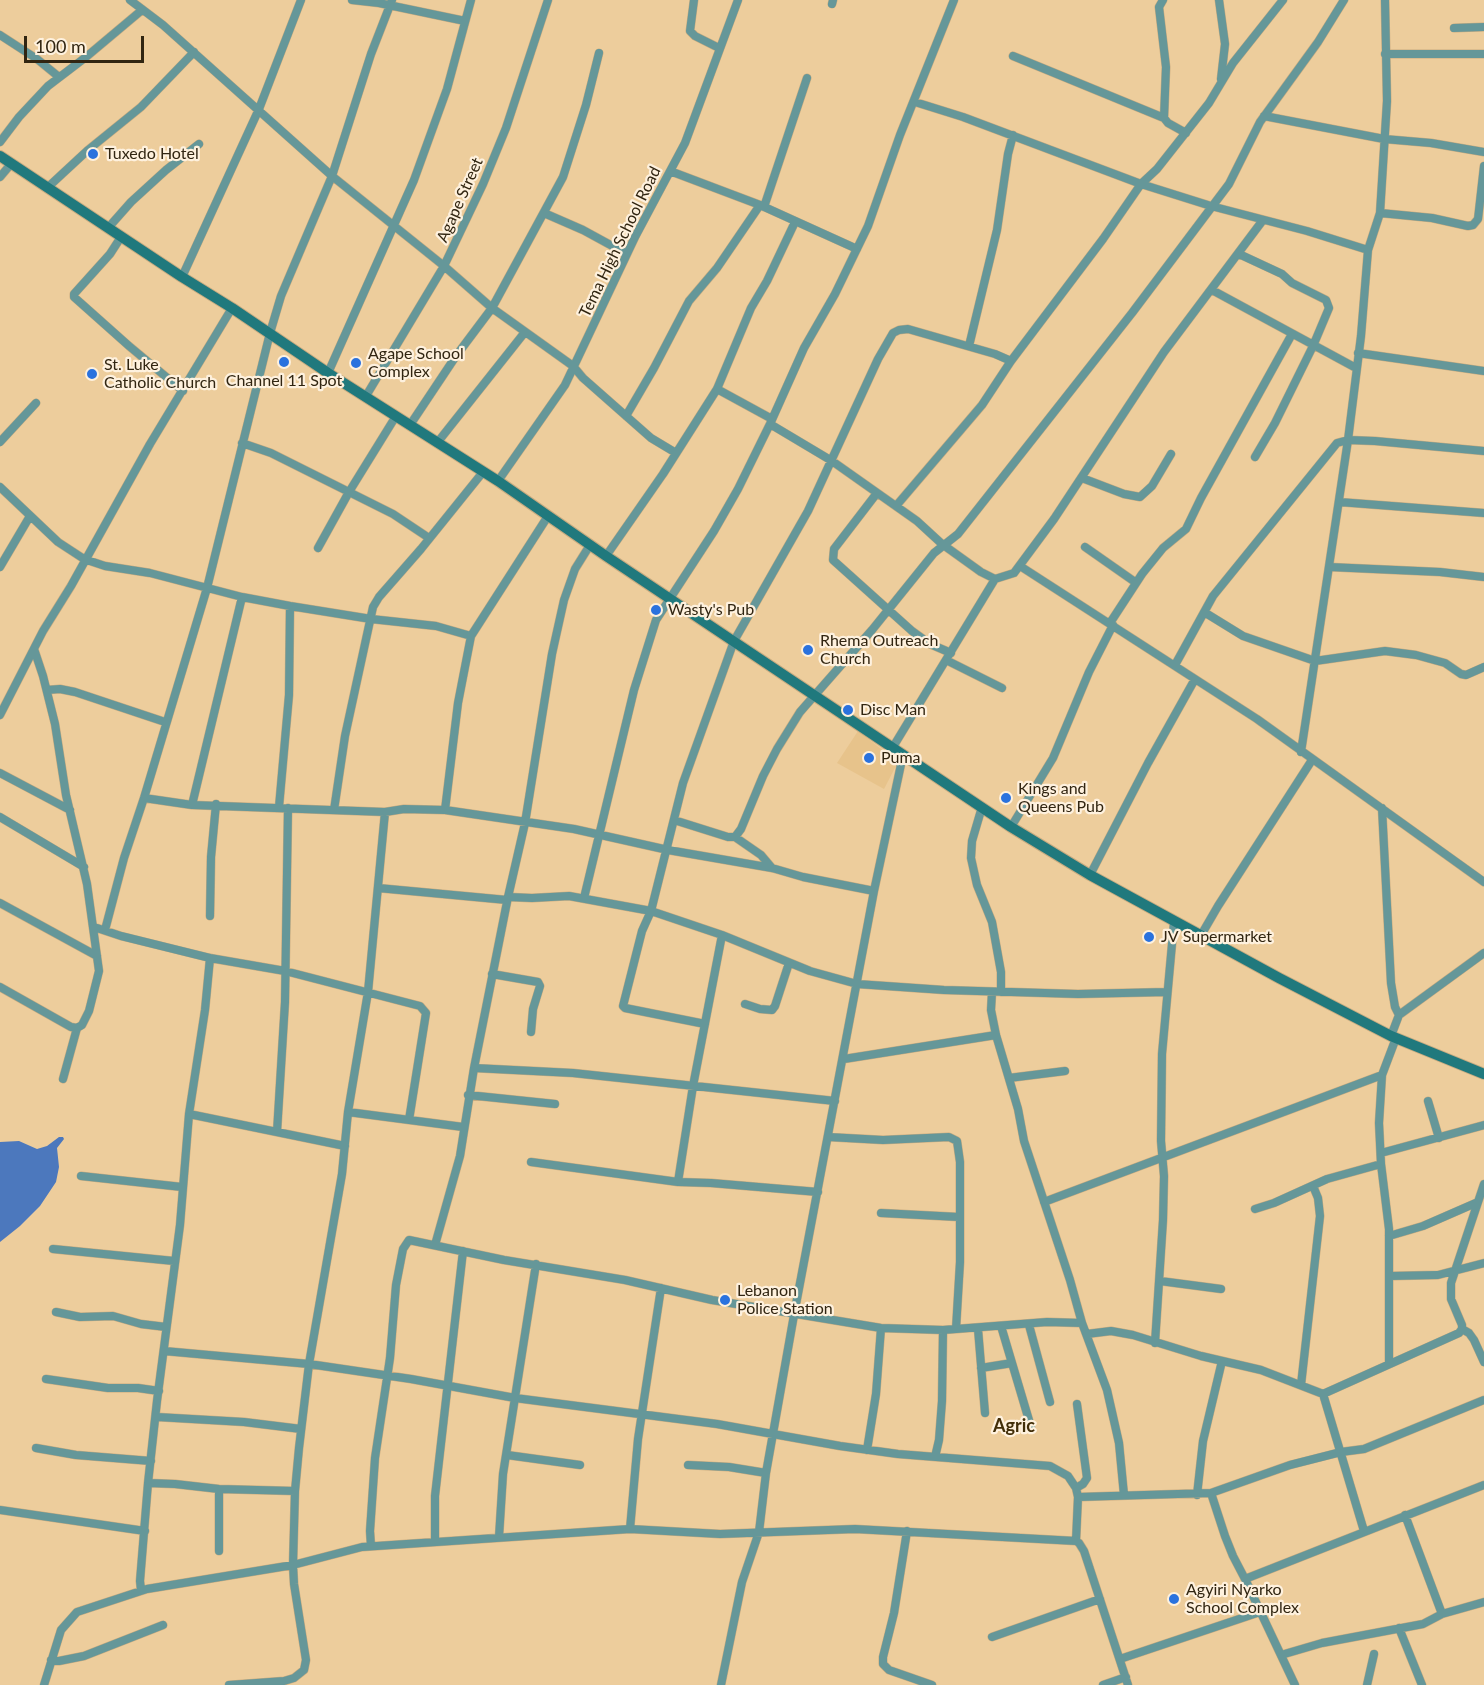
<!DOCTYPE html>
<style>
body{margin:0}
#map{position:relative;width:1484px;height:1685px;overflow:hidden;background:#edcd9c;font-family:Lato,sans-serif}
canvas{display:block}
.scale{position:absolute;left:24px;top:36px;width:120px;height:27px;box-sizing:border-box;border:3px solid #312511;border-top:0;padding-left:8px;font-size:18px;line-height:21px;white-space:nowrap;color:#312511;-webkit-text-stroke:4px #fef1de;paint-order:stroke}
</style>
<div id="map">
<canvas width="1484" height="1685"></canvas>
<div class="scale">100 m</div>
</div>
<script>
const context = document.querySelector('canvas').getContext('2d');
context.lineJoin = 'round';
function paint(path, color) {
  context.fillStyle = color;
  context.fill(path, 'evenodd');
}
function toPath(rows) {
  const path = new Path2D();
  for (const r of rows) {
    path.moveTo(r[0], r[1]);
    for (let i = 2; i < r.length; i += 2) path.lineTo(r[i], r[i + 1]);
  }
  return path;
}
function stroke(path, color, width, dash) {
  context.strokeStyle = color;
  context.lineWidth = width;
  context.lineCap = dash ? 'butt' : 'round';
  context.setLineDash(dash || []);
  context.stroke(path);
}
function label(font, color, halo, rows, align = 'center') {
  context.font = font + ' Lato,sans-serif';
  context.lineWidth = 4.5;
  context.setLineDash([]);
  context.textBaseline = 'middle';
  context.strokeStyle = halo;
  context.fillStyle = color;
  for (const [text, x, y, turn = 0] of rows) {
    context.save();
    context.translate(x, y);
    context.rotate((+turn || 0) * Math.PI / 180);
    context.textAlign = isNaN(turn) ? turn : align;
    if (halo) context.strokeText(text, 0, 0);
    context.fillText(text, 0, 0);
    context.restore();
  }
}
const built = toPath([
 [858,731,898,762,884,789,837,763]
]);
const water = toPath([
 [59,1137,63,1137,64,1139,57,1148,59,1167,56,1182,40,1206,20,1226,0,1242,0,1142,19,1141,37,1149,47,1146]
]);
const minor = toPath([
 [130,0,163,25,332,176,444,266,492,308,573,366,583,378,651,438,676,453],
 [352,0,379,3,465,21],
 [694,0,690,31,695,36,719,48],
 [1163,0,1159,7,1166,67,1164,118],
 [1219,0,1225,44,1221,79],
 [832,4,833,0],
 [1454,28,1484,27],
 [0,35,37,59,59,77],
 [1385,54,1484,54],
 [1013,56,1164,118,1168,123,1186,133],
 [915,102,963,117,1141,184,1211,206,1307,231,1368,250],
 [1264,116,1384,139,1431,143,1484,152],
 [0,142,19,117,48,86,86,57,142,10],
 [670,171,760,205,857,249],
 [0,177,11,164],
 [47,188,88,150,141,107,194,52],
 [764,207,807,78],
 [544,213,583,230,627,254],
 [1380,213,1432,218,1468,226,1473,225,1478,219,1484,166],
 [108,228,131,202,166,170,199,144],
 [121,237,110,254,74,294,74,297,129,346,183,391],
 [1239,254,1282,274,1292,283,1326,300,1329,308,1313,346,1275,423,1255,457],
 [182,277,259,109,301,0],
 [1212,290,1356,368],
 [969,346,997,230,1008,154,1013,135],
 [1358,353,1484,371],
 [1011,361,995,354,908,329,899,330,893,333,878,359,808,511,734,641,683,783,651,911,722,935,810,971,857,984,944,990,1078,994,1167,992],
 [328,373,414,180,447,89,471,0],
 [717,389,772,419],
 [366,396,444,266,483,184,506,128,548,0],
 [626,416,654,368,689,301,717,268,760,205],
 [770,424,832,461,917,521,942,544,981,572,995,579,1014,573,1054,519,1164,352,1263,220],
 [410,425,456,356,492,308,563,177,586,105,599,53],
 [0,442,36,403],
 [242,443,271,453,393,514,429,538],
 [437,443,525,332],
 [1082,478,1124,494,1140,497,1152,486,1171,454],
 [498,481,565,385,635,237,685,143,738,0],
 [0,487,58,542,84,559,105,566,150,573,242,597,290,606,371,619,436,626,471,636],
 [877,493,834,549,833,560,912,631,930,644,951,653],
 [1339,502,1484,513],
 [896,506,982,405,1011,361,1103,239,1141,184,1157,169,1209,103,1233,63,1283,0],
 [1085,547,1135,582],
 [318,548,349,492,396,416],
 [606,556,663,474,717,389,751,308,767,281,795,222],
 [1020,566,1257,719,1484,882],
 [0,567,30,516],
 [1329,567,1440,572,1484,577],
 [1204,612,1243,636,1315,661,1385,651,1416,655,1445,663,1461,674,1466,675,1484,667],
 [1110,623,1142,574,1163,548,1186,529,1201,498,1292,334],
 [34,649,43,676,55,724,66,795,87,884,99,971,89,1011,82,1025,77,1028,63,1079],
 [946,660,1002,688],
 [1175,665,1213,596,1337,443,1348,440,1375,441,1484,451],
 [47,690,60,689,75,692,165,722],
 [0,715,43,631,71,586,150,444,232,308],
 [893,747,995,579],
 [1301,752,1348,440,1361,336,1368,250,1380,213,1387,101,1385,0],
 [0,773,70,810],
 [144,798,192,805,385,812,404,809,445,810,574,829,668,850,772,868,803,877,874,891],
 [192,805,242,597],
 [279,807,289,695,290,606],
 [982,807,972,841,971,858,977,885,992,922,1001,972,1001,992],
 [1382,808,1391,983,1395,1007,1399,1015],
 [334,810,345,736,373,607,379,597,421,549,483,472],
 [445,810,458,703,471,636,548,516],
 [0,817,84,867],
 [674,820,728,837,735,837,741,829,763,776,777,749,800,712,872,630,934,553,958,534,1132,313,1229,184,1260,122,1318,42,1344,0],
 [1011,827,1053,758,1089,672,1113,625],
 [735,837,761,855,772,868],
 [1090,875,1148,763,1195,679],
 [378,888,507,900],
 [508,897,532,898,569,896,651,911,642,931,623,1006,625,1008,705,1024],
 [584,898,634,690,656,620,714,531,738,489,770,424,804,348,835,294,868,226,900,135,954,0],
 [0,903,97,956],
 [210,916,211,857,216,804],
 [94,927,121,936,210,958,285,971,420,1006,426,1013,409,1120],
 [105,930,124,858,144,798,207,588,270,333,281,296,332,176,371,54,392,0],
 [1200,937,1218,906,1312,760],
 [492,974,538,982,540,986,533,1009,531,1032],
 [0,987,71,1027,77,1028],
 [992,992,991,1010,996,1035,1018,1109,1024,1141,1070,1280,1082,1323,1107,1390,1119,1443,1124,1495],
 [745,1004,760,1009,772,1010,775,1006,789,963],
 [1391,1036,1399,1015,1484,953],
 [844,1059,996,1035],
 [474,1068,573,1073,835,1101],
 [1009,1078,1065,1071],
 [468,1095,555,1104],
 [1428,1101,1439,1138],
 [348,1112,463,1127],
 [189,1114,345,1146],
 [277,1132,285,1002,288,808],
 [828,1137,883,1140,949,1137,957,1141,960,1162,960,1262,956,1329],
 [1381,1153,1484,1125],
 [531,1162,678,1182,711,1183,818,1192],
 [81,1176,182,1187],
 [678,1182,693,1086,722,935],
 [1044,1202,1382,1075],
 [1255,1209,1274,1203,1327,1179,1381,1164],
 [881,1213,959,1217],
 [1389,1236,1423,1226,1478,1202],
 [435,1245,460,1156,474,1068,508,897,525,823,552,654,564,600,575,569,590,545],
 [53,1249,174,1261],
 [1390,1276,1438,1275,1484,1263],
 [1160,1281,1221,1289],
 [56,1312,80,1317,113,1316,141,1324,166,1327],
 [1029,1325,1050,1402],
 [1001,1326,1031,1427],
 [978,1329,985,1413],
 [1462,1329,1469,1333,1474,1340,1484,1362],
 [1087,1334,1111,1331,1133,1335,1201,1356,1261,1370,1323,1394,1459,1333,1462,1329,1462,1325,1451,1299,1451,1283,1484,1184],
 [1155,1343,1163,1220,1164,1176,1161,1141,1162,1054,1174,922],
 [164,1351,309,1364,411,1379,515,1398,717,1424,840,1446,898,1454,1050,1466,1068,1476,1076,1488,1078,1497,1076,1541],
 [1389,1364,1389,1229,1381,1164,1379,1123,1382,1075,1396,1038],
 [981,1368,1012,1363],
 [46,1379,108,1388,138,1388,159,1391],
 [1301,1385,1320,1216,1318,1198,1313,1186],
 [1323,1394,1364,1531],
 [157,1417,244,1422,301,1429],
 [36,1448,76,1455,151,1461],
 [867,1450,876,1394,881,1328],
 [507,1455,580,1465],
 [935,1457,939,1440,942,1401,943,1330],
 [688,1465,729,1467,766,1473],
 [148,1483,175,1484,219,1489,295,1491],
 [1076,1488,1083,1484,1087,1478,1077,1404],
 [1211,1493,1225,1536,1233,1556,1245,1579],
 [1197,1495,1203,1441,1222,1361],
 [1078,1497,1211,1493,1290,1465,1341,1452,1364,1449,1484,1400],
 [0,1510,145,1531],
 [1405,1515,1442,1614],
 [630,1529,638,1439,661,1288],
 [907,1531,894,1613,883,1657,883,1664,889,1670,932,1685],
 [499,1537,503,1474,536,1264],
 [435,1541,435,1496,463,1251],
 [371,1546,370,1531,375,1458,390,1358,396,1285,403,1249,409,1240,504,1260,625,1280,712,1300,881,1328,943,1330,1047,1322,1082,1323],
 [219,1551,219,1489],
 [141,1590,140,1581,148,1483,157,1401,180,1225,189,1114,205,1010,210,958],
 [1399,1628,1422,1685],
 [992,1637,1100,1599],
 [1281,1655,1322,1643,1423,1624,1442,1614,1484,1602],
 [1120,1659,1260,1612],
 [51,1660,59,1661,84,1656,163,1625],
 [44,1685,61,1630,77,1612,147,1589,293,1565,362,1547,630,1529,720,1534,855,1529,1076,1541,1079,1543,1084,1551,1128,1685],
 [229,1685,284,1681,294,1678,304,1670,306,1660,294,1584,293,1565,295,1491,299,1448,309,1364,342,1174,348,1112,368,992,385,812],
 [721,1685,742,1582,759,1532,766,1473,794,1315,874,891,903,755],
 [1103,1685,1126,1677],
 [1295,1685,1245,1579,1484,1485],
 [1367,1685,1374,1654]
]);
const secondary = toPath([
 [0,156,182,277,232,308,328,373,498,481,606,556,1011,827,1090,875,1279,978,1391,1036,1484,1074]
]);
const markers = [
 [93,154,6,"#2a72de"],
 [284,362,6,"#2a72de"],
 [356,363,6,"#2a72de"],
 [92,374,6,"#2a72de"],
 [656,610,6,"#2a72de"],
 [808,650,6,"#2a72de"],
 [848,710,6,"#2a72de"],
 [869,758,6,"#2a72de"],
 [1006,798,6,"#2a72de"],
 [1149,937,6,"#2a72de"],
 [725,1300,6,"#2a72de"],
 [1174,1599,6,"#2a72de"]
];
const poiNames = [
 ["Tuxedo Hotel",105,154],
 ["Agape School",368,354],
 ["Complex",368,372],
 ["St. Luke",104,365],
 ["Catholic Church",104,383],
 ["Channel 11 Spot",284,381,"center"],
 ["Wasty's Pub",668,610],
 ["Rhema Outreach",820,641],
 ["Church",820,659],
 ["Disc Man",860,710],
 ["Puma",881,758],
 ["Kings and",1018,789],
 ["Queens Pub",1018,807],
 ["JV Supermarket",1161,937],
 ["Lebanon",737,1291],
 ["Police Station",737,1309],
 ["Agyiri Nyarko",1186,1590],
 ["School Complex",1186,1608]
];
const streetNames = [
 ["Agape Street",460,200,-66],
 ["Tema High School Road",620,242,-64]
];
const neighbourhoodNames = [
 ["Agric",1014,1426]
];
paint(built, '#e7c38b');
paint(water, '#4c78bd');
stroke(minor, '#c7ab80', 9);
stroke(secondary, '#c7ab80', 12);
stroke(minor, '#659799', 8);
stroke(secondary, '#20797d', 10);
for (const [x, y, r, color] of markers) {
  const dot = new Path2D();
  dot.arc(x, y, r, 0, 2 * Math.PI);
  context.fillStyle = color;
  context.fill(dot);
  stroke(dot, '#fef1de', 2);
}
label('16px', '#312511', '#fef1de', poiNames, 'left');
label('16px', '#312511', '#fef1de', streetNames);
label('bold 18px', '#422e08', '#fef1de', neighbourhoodNames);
</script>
